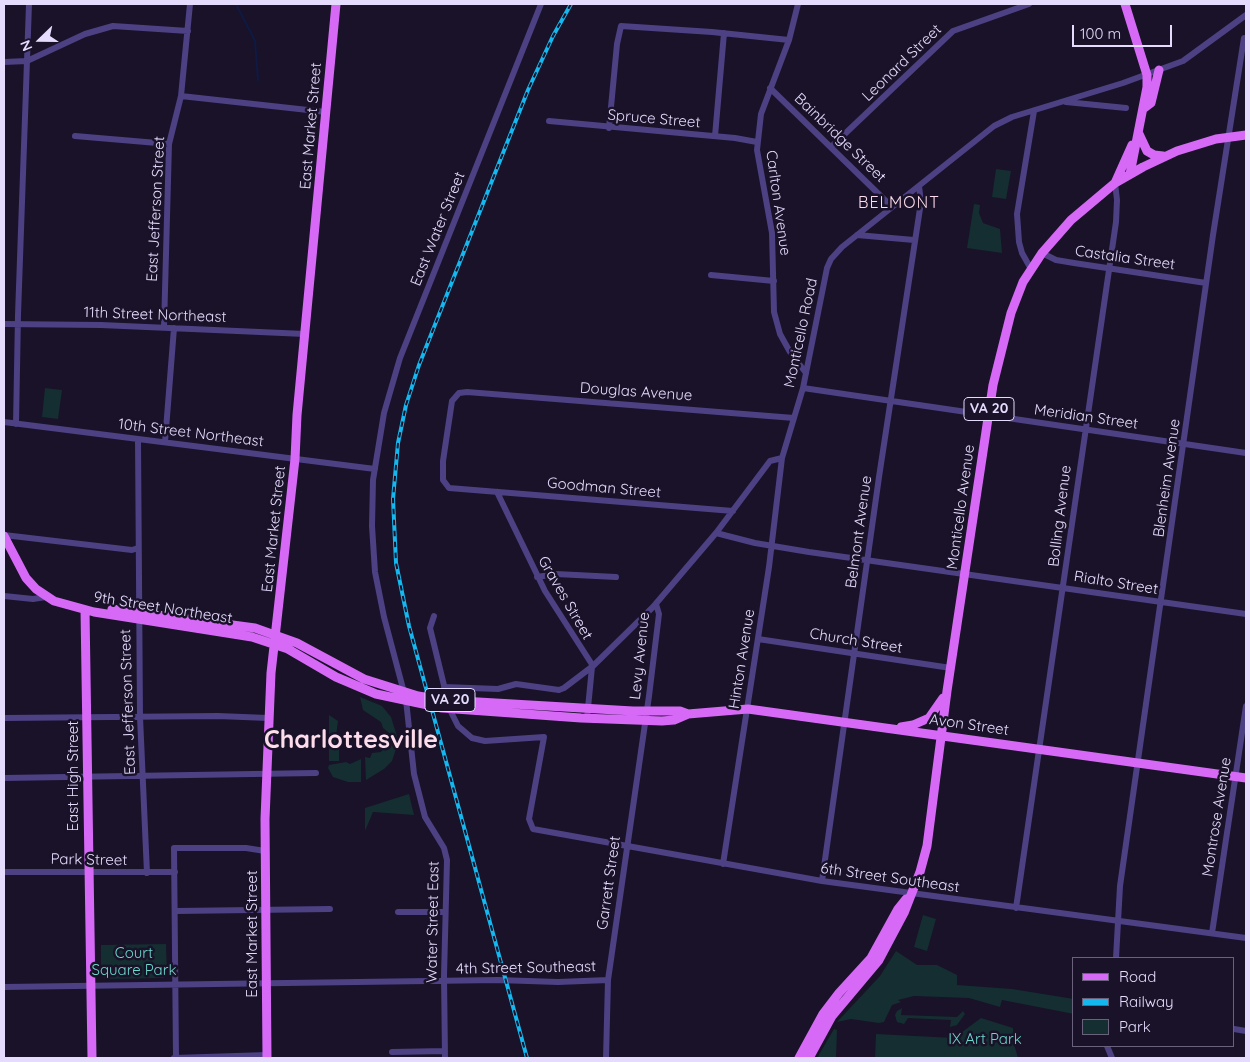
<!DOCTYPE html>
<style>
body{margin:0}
#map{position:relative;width:1250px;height:1062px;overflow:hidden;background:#191228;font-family:Quicksand,sans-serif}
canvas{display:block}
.frame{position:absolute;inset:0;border:5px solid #e4dbfd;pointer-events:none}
.legend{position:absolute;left:1072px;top:957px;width:162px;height:90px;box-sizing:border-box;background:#191228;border:1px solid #6a627d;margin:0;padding:6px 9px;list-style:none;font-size:15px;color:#e4dbfd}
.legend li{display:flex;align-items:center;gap:10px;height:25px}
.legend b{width:25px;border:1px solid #6a627d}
.north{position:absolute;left:15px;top:15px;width:50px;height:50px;-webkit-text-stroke:4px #191228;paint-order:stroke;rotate:248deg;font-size:14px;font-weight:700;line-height:20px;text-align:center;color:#e4dbfd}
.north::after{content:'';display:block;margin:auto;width:18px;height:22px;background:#e4dbfd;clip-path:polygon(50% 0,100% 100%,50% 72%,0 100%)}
.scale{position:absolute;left:1072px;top:25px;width:100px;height:22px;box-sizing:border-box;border:2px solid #e4dbfd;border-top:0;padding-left:6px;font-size:15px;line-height:18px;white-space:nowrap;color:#e4dbfd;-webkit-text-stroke:4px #191228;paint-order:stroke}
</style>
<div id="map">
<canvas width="1250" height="1062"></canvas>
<div class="frame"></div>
<ul class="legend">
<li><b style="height:6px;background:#d669f5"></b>Road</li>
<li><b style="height:6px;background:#14b8ef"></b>Railway</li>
<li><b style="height:14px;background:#152e31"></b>Park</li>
</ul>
<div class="north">N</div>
<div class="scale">100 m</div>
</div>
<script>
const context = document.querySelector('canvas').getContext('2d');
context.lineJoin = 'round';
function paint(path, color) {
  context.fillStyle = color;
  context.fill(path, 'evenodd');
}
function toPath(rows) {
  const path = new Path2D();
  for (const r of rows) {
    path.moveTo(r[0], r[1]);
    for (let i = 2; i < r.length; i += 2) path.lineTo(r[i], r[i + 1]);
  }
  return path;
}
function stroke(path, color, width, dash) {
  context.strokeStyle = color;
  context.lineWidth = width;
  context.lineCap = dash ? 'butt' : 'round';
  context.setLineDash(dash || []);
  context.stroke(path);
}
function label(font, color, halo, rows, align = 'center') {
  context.font = font + ' Quicksand,sans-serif';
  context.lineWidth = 5;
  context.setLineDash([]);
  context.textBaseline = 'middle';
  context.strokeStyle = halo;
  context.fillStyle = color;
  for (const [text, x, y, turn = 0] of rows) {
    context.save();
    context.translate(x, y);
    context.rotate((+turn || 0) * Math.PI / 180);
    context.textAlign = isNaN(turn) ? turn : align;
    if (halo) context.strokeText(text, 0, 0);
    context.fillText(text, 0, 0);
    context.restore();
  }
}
const green = toPath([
 [996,169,1011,171,1006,199,992,197],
 [974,204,980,205,979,213,983,223,1000,229,1002,253,967,248],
 [45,388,62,390,58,419,42,417],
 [360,697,382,706,391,717,397,736,396,749,392,761,384,769,366,780,365,757,370,758,372,753,381,752,384,747,389,746,390,740,394,737,383,728,381,722,363,710],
 [329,715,338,721,335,744,339,750,339,761,329,761],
 [361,759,361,782,348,782,333,777,328,768,329,765,346,762,350,764],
 [409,794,414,815,373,812,365,831,365,808],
 [923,915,936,919,927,951,914,947],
 [166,944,167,976,163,978,105,979,101,976,101,945],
 [896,951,917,965,937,965,957,975,957,985,1012,989,1074,999,1074,1014,1002,1000,1000,1007,969,998,914,996,898,1000,901,1002,892,1005,884,1022,879,1023,851,1019,837,1022,880,976],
 [902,1008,901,1015,957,1017,963,1011,965,1014,957,1025,950,1027,951,1020,908,1018,904,1024,897,1022,895,1015,897,1011],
 [981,1018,1013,1028,1014,1044,1018,1058,875,1058,876,1034,954,1038],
 [834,1029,837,1030,836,1058,817,1058]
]);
const stream = toPath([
 [236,4,255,41,258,80]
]);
const minor = toPath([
 [798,4,789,40,761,114,757,150,772,233,774,312,780,334,790,352,806,373],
 [4,62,27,61,85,34,113,26,188,31],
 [770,88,892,207],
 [181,96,326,112],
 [1066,102,1126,108],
 [549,121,735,138,757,142],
 [609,128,617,44,621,26,712,32,789,40],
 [75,136,169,144],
 [715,136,724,33],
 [831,147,953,31,1029,4],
 [857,235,914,240],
 [1042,253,1056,260,1074,263,1206,283],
 [1031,269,1022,253,1019,242,1017,214,1034,111],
 [711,275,774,281],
 [4,324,101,325,305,334],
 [164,327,169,144,181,96,190,4],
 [803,388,1246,453],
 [4,422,375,469],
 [16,424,18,315,29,4],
 [138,440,140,717,147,873],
 [165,442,174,328],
 [497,492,545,591,593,666],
 [733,511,449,488,443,480,443,461,452,401,459,393,467,392,794,418],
 [716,533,755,543,809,552,1246,614],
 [4,535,132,550,138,548],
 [537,577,556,574,616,577],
 [4,596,33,599,46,597],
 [434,616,430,628,450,710,458,726,472,738,485,741,544,737,529,819,533,829,822,881,1246,938],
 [758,639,951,668],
 [444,687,498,689,516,684,559,690,564,688,593,666,653,607,716,533,770,461,782,458],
 [4,718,218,716,268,718],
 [587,718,592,667],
 [4,778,316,773],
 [723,864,769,567,782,458,803,388,827,268,831,259,842,247,994,126,1012,117,1123,83,1183,61,1246,15],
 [4,872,175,872],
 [822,881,879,477,921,202,919,186],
 [1016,908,1116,222,1117,200,1115,183],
 [176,911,330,909],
 [398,912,445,912],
 [1212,933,1246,706],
 [1116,958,1120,886,1213,235,1244,38],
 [4,987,498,980,558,982,608,980],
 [1234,1029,1246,1031],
 [1107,1046,1112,1058],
 [392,1052,445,1051],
 [174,1058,267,1055],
 [176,1058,174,848,246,848,265,851],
 [445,1058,444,976,447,860,444,848,425,817,414,774,406,700,384,617,375,572,372,526,373,480,384,413,400,358,541,4],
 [606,1058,608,980,649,696,659,614,656,604]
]);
const major = toPath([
 [1125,4,1147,75,1147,87,1130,174],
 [1143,109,1151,103,1159,70],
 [1139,134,1147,151,1154,155,1163,156],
 [1115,183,1132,145],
 [4,536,26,578,36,589,54,601,94,612,252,637,288,649,336,677,376,694,442,708,581,718,662,721,674,720,688,714,748,709,1246,778],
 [112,609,255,628,297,643,364,679,418,696,444,700,633,711,680,711,688,714],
 [85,610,92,1058],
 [901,727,913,725,929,718,943,698],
 [267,1058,265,819,271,673,295,459,297,415,336,4],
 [799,1058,823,1014,839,993,871,958,898,909,906,899],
 [809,1058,832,1016,879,960,904,913,920,872,927,846,947,691,993,385,1011,313,1023,282,1042,253,1071,220,1115,183,1143,167,1177,151,1216,139,1246,135]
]);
const rail = toPath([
 [527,1058,409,626,396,563,393,499,398,443,406,405,419,365,528,90,553,36,571,4]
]);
const shields = [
 [989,409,50],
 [450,700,50]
];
const shieldNames = [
 ["VA 20",989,409],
 ["VA 20",450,700]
];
const streetNames = [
 ["Leonard Street",902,63,-44],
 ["Spruce Street",654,119,5],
 ["East Market Street",311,126,-85],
 ["Bainbridge Street",840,138,44],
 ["Carlton Avenue",778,203,82],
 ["East Jefferson Street",156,209,-87],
 ["East Water Street",438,229,-68],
 ["Castalia Street",1125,258,8],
 ["11th Street Northeast",155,315,2],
 ["Monticello Road",801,333,-78],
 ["Douglas Avenue",636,392,4],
 ["Meridian Street",1086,417,8],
 ["10th Street Northeast",191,433,7],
 ["Blenheim Avenue",1167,478,-82],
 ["Goodman Street",604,488,5],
 ["Monticello Avenue",961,507,-82],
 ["Bolling Avenue",1060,516,-83],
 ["East Market Street",274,529,-84],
 ["Belmont Avenue",859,532,-82],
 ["Rialto Street",1116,583,9],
 ["Graves Street",565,598,60],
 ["9th Street Northeast",163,608,9],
 ["Church Street",856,641,9],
 ["Levy Avenue",640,656,-84],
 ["Hinton Avenue",742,659,-81],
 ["East Jefferson Street",128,702,-92],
 ["Avon Street",969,725,8],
 ["East High Street",73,776,-90],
 ["Montrose Avenue",1217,817,-81],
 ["Park Street",89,860,1],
 ["6th Street Southeast",890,878,8],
 ["Garrett Street",609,883,-82],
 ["Water Street East",433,922,-89],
 ["East Market Street",252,934,-90],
 ["4th Street Southeast",526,968,-1]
];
const parkNames = [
 ["Court",134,953],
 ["Square Park",134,970],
 ["IX Art Park",985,1039]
];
const neighbourhoodNames = [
 ["BELMONT",899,203]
];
const townNames = [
 ["Charlottesville",351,740]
];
paint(green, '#152e31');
stroke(stream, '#0e1a44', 2);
stroke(minor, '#4d4083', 6);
stroke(major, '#d669f5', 9);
stroke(rail, '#14b8ef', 4);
stroke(rail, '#191228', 2, [5.5]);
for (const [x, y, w] of shields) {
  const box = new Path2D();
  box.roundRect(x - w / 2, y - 11.5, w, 23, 4);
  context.fillStyle = '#191228';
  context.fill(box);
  stroke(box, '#e4dbfd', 1);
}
label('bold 14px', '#e4dbfd', null, shieldNames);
label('15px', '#e4dbfd', '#191228', streetNames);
label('15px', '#6bd9ce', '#191228', parkNames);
context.letterSpacing = '1px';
label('16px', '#fdddec', '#191228', neighbourhoodNames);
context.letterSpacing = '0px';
label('bold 25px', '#fdddec', '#191228', townNames);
</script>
